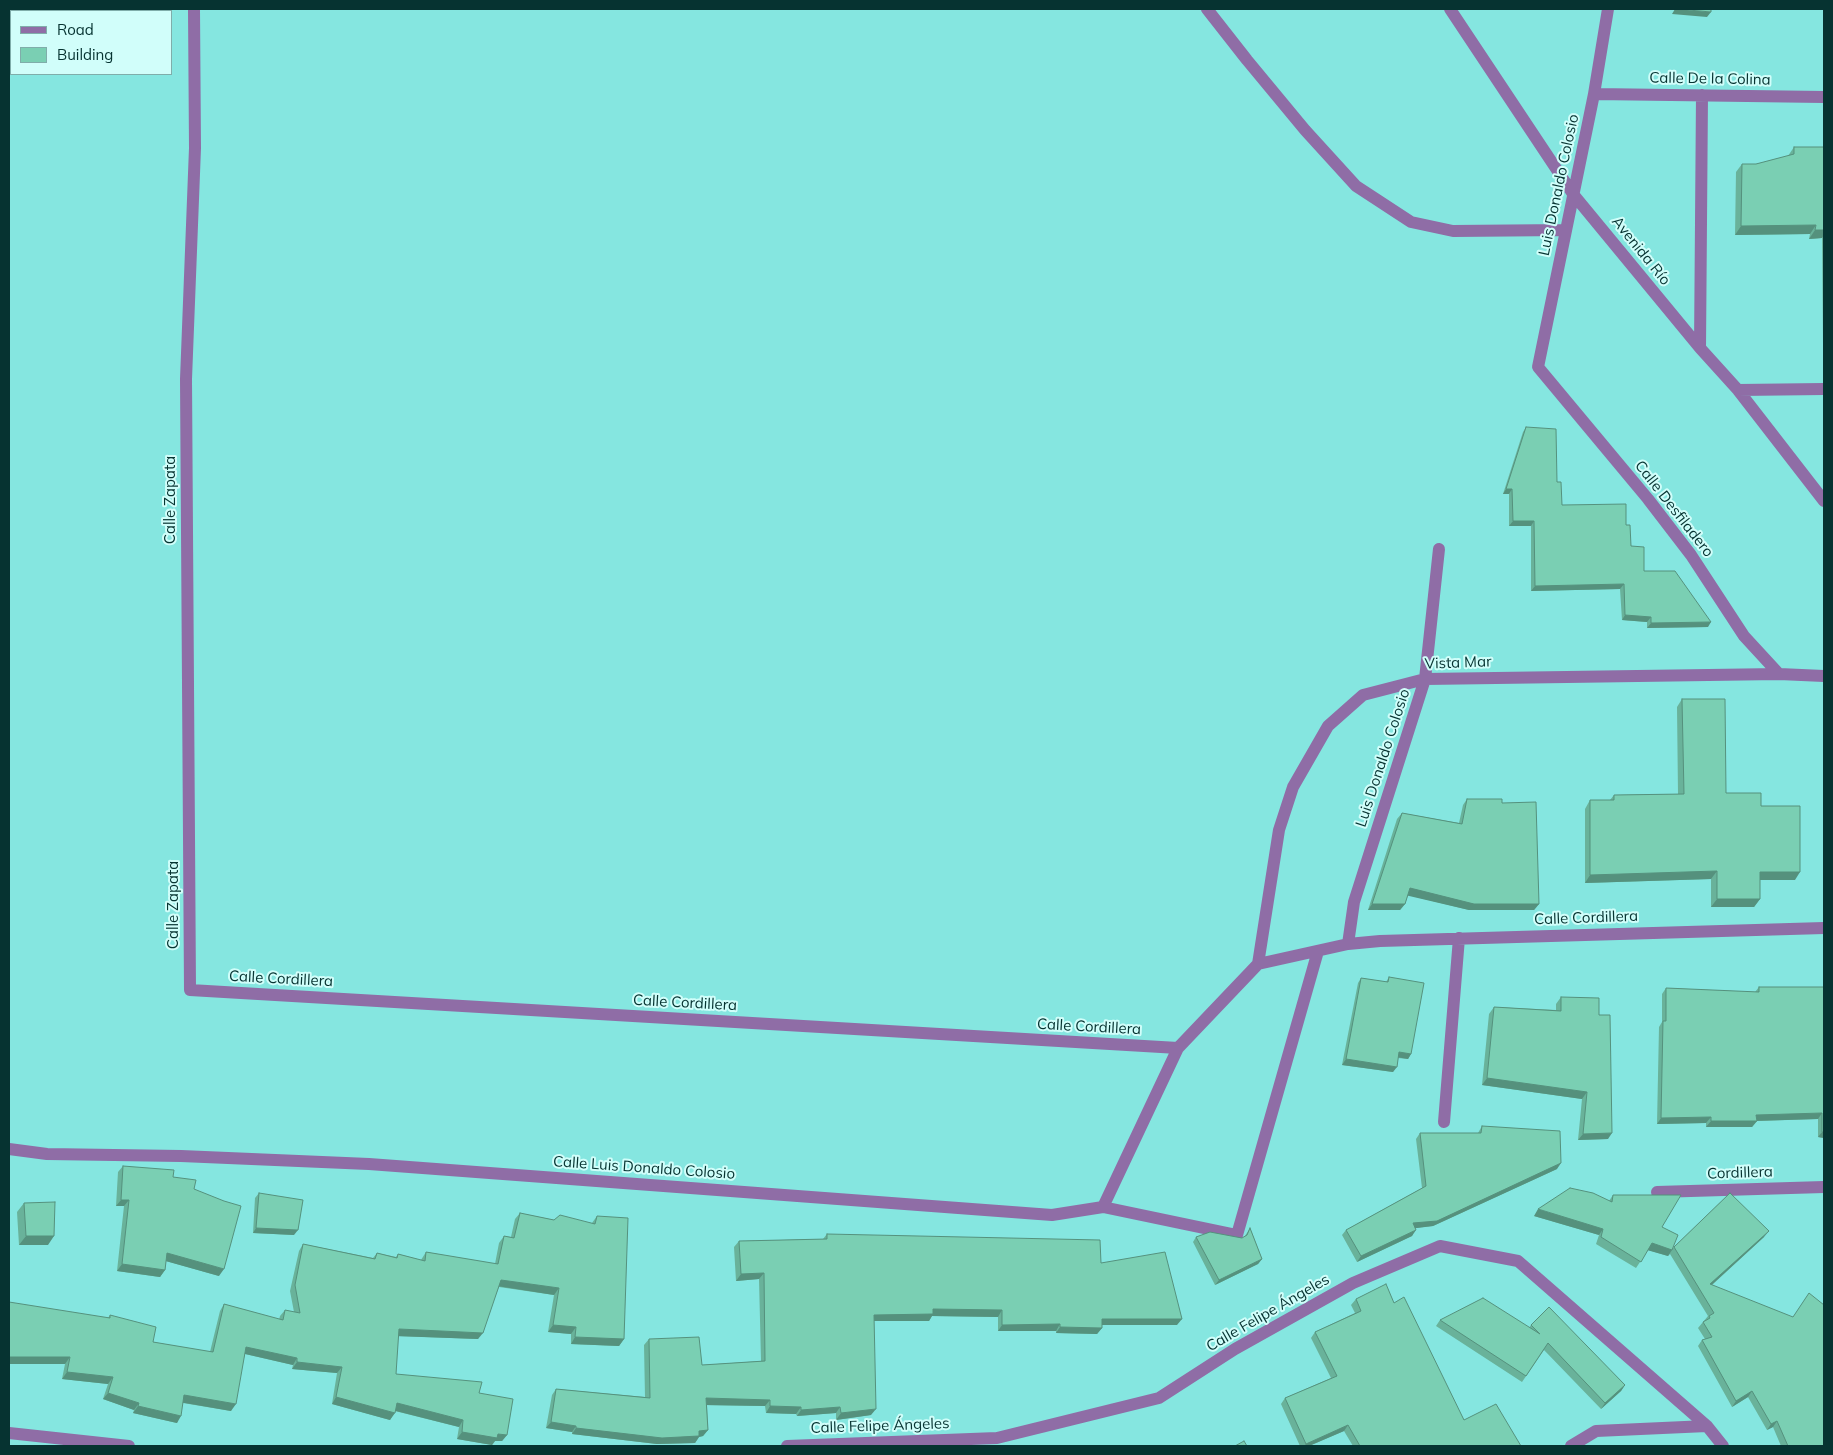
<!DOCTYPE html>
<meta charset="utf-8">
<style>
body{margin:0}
#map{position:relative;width:1833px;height:1455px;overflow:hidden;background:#85e6e0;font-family:Mulish,sans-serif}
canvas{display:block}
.frame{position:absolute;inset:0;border:10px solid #063331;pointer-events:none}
.legend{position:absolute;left:10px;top:10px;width:162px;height:65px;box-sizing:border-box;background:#d1fefa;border:1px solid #80adaa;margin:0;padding:6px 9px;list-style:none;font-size:15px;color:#063331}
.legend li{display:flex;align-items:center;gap:10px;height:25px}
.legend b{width:25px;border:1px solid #80adaa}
</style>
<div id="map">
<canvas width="1833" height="1455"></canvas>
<div class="frame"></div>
<ul class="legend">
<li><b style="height:6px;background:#8f6da6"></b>Road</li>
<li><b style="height:14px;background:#7acfb3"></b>Building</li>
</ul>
</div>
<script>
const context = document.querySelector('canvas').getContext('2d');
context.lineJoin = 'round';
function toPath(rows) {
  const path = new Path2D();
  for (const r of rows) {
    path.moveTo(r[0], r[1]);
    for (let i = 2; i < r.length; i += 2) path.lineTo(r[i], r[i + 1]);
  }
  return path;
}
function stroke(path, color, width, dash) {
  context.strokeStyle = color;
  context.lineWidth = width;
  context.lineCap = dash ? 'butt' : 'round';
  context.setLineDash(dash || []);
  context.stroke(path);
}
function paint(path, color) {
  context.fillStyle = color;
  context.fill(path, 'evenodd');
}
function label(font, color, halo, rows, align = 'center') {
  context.font = font + ' Mulish,sans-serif';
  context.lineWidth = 4;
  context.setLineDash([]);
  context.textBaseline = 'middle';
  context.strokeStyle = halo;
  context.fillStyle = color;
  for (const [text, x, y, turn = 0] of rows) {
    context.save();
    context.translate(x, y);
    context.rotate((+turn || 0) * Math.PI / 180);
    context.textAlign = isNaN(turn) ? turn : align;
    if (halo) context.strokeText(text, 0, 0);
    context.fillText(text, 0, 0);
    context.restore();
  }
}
const minor = toPath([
 [194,9,195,148,186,379,190,990,1178,1048],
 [1207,9,1247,60,1305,130,1356,186,1411,222,1453,231,1565,230],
 [1450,9,1573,194,1700,348,1738,390,1824,501],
 [1608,9,1594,94,1538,367,1648,499,1691,555,1744,636,1779,674],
 [1594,94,1824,97],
 [1700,348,1702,95],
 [1738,390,1824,389],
 [1348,944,1354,902,1425,679,1439,549],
 [1258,964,1279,830,1293,787,1328,726,1363,695,1425,679,1779,674,1824,676],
 [1444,1122,1459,938],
 [9,1149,47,1154,181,1156,369,1164,1052,1215,1103,1207,1237,1235,1318,951],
 [1657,1192,1824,1187],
 [1103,1207,1178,1048,1258,964,1348,944,1380,941,1824,928],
 [9,1433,129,1446],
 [787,1446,997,1438,1159,1398,1235,1349,1353,1283,1440,1246,1518,1261,1707,1426,1723,1446],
 [1571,1446,1596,1431,1707,1426]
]);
const wall = toPath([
 [1794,147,1824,147,1824,344,1823,344,1822,238,1809,239,1810,234,1735,235,1736,172,1742,164,1756,164,1788,156],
 [1526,427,1557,482,1562,505,1626,525,1631,546,1644,571,1708,627,1647,628,1647,622,1622,620,1620,589,1531,591,1531,526,1509,526,1509,494,1503,494,1523,432],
 [1682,699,1726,793,1761,806,1795,880,1760,880,1760,899,1754,907,1711,907,1711,879,1585,883,1585,809,1590,800,1610,800,1614,795,1678,794,1677,707],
 [1467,799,1502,803,1539,904,1534,910,1469,910,1408,895,1405,904,1400,910,1368,910,1397,819,1402,813,1459,823,1463,805],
 [1389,977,1411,1054,1408,1059,1398,1058,1393,1072,1342,1065,1358,983,1361,978,1386,982],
 [1759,987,1824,987,1824,1138,1818,1137,1818,1119,1757,1121,1752,1127,1706,1127,1706,1123,1657,1124,1659,1027,1662,1022,1662,994,1666,988,1755,992],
 [1561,997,1599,1015,1608,1139,1578,1140,1582,1099,1482,1085,1489,1014,1494,1007,1556,1010,1556,1004],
 [1482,1126,1557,1169,1433,1226,1415,1228,1412,1236,1357,1262,1342,1235,1346,1230,1422,1188,1416,1139,1420,1133,1478,1133],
 [123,1166,173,1177,194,1189,219,1276,166,1261,165,1270,160,1277,117,1271,124,1206,116,1206,118,1172],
 [259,1193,294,1235,253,1233,255,1198],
 [1730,1193,1764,1237,1712,1285,1824,1446,1781,1446,1773,1427,1767,1430,1748,1397,1732,1407,1698,1346,1702,1340,1705,1339,1698,1328,1708,1316,1670,1254,1668,1256,1648,1250,1636,1268,1596,1244,1599,1235,1534,1216,1609,1201,1613,1195,1662,1227,1673,1248],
 [24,1203,48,1245,19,1245,17,1212],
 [520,1213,554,1220,592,1223,597,1216,624,1339,619,1346,571,1344,571,1334,548,1332,554,1295,499,1287,478,1339,398,1336,396,1374,479,1393,507,1435,502,1441,495,1441,492,1445,457,1439,459,1427,395,1411,390,1420,332,1404,337,1373,292,1369,293,1365,245,1354,231,1411,183,1403,177,1423,133,1413,134,1410,103,1399,108,1384,62,1379,65,1364,9,1364,108,1318,110,1315,153,1342,210,1352,220,1311,224,1304,279,1320,280,1316,285,1310,294,1312,290,1291,299,1251,303,1244,373,1258,377,1253,396,1257,398,1254,421,1260,426,1252,495,1264,499,1243,504,1236,511,1237,515,1219],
 [1250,1228,1262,1259,1258,1264,1215,1285,1193,1242,1196,1237,1242,1238,1245,1236],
 [827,1234,1101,1263,1177,1325,1102,1325,1102,1328,1097,1334,1056,1333,1056,1331,998,1331,998,1317,932,1316,929,1321,874,1321,871,1415,836,1420,836,1413,797,1416,796,1414,766,1413,765,1406,707,1405,708,1430,703,1436,699,1437,695,1443,657,1444,572,1434,572,1432,546,1428,552,1395,556,1389,645,1397,644,1345,649,1339,702,1365,761,1361,759,1279,736,1281,734,1247,739,1241,823,1239],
 [1356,1299,1394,1303,1464,1420,1521,1446,1353,1446,1344,1431,1309,1446,1300,1446,1281,1404,1285,1398,1331,1378,1311,1338,1315,1332,1355,1313,1351,1305],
 [1440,1320,1529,1328,1531,1325,1625,1385,1621,1391,1601,1409,1544,1350,1522,1382,1436,1326]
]);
const shadedWall = toPath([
 [1675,9,1711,12,1707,17,1672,14],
 [1816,225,1810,234,1735,235,1741,226],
 [1815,230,1824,230,1824,235,1822,238,1809,239],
 [1506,489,1512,489,1509,494,1503,494],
 [1513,521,1534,521,1531,526,1509,526],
 [1624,584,1620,589,1531,591,1535,586],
 [1625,615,1651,617,1647,622,1622,620],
 [1711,622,1708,627,1647,628,1651,623],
 [1717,871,1711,879,1585,883,1590,875],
 [1760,872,1800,872,1795,880,1754,880],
 [1410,888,1539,904,1534,910,1469,910,1405,895],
 [1717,899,1760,899,1754,907,1711,907],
 [1372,904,1405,904,1400,910,1368,910],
 [1399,1052,1411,1054,1408,1059,1396,1057],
 [1346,1059,1397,1067,1393,1072,1342,1065],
 [1487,1078,1587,1092,1582,1099,1482,1085],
 [1822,1113,1818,1119,1752,1121,1756,1115],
 [1711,1117,1706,1123,1657,1124,1661,1118],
 [1711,1121,1757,1121,1752,1127,1706,1127],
 [1822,1132,1824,1132,1824,1138,1818,1137],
 [1612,1133,1608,1139,1578,1140,1583,1134],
 [1561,1163,1557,1169,1433,1226,1409,1229,1413,1223],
 [121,1200,129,1200,124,1206,116,1206],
 [1538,1209,1603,1229,1599,1235,1534,1216],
 [256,1228,298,1230,294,1235,253,1233],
 [1416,1230,1412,1236,1357,1262,1361,1256],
 [1769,1231,1764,1237,1706,1290,1710,1284],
 [26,1236,54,1236,48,1245,19,1245],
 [1652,1243,1672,1250,1668,1256,1647,1250],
 [167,1253,224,1269,219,1276,162,1260],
 [1262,1259,1258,1264,1215,1285,1219,1280],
 [122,1264,165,1270,160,1277,117,1271],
 [764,1273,759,1279,736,1281,741,1274],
 [501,1280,559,1288,554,1295,497,1286],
 [933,1309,1002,1310,998,1317,932,1316,929,1321,870,1321,874,1315],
 [1102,1319,1182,1319,1177,1325,1097,1325],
 [1060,1324,1056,1331,998,1331,1002,1325],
 [553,1325,576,1327,571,1334,548,1332],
 [1060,1327,1102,1328,1097,1334,1056,1333],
 [399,1329,483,1333,478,1339,394,1336],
 [575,1337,624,1339,619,1346,571,1344],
 [246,1347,297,1358,293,1365,241,1353],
 [9,1357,70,1357,65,1364,9,1364],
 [297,1362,342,1367,337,1373,292,1369],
 [67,1372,113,1377,108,1384,62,1379],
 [1625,1385,1621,1391,1601,1409,1605,1403],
 [1752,1391,1748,1397,1732,1407,1736,1401],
 [108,1393,139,1403,134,1410,103,1399],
 [184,1395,236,1404,231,1411,179,1402],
 [336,1397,395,1413,390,1420,332,1404],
 [706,1398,770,1400,765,1406,702,1405],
 [397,1403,463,1420,459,1427,392,1410],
 [138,1406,181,1416,177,1423,133,1413],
 [770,1406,801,1407,796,1414,766,1413],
 [840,1407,836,1413,797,1416,801,1410],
 [876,1409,871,1415,836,1420,841,1413],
 [1777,1421,1773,1427,1767,1430,1771,1424],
 [551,1422,576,1426,572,1432,546,1428],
 [1348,1425,1344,1431,1309,1446,1304,1446,1306,1444],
 [576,1428,699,1431,708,1430,703,1436,699,1437,695,1443,657,1444,572,1434],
 [462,1432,498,1434,507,1435,502,1441,495,1441,492,1445,457,1439]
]);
const building = toPath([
 [1677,9,1711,9,1711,12,1677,9],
 [1794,147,1824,147,1824,230,1815,230,1816,225,1741,226,1742,164,1756,164,1794,154,1794,147],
 [1526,427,1556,429,1557,482,1561,482,1562,505,1626,504,1626,525,1630,525,1631,546,1644,547,1644,571,1675,571,1711,622,1651,623,1651,617,1625,615,1624,584,1535,586,1534,521,1513,521,1512,489,1506,489,1526,427],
 [1682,699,1725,699,1726,793,1761,793,1761,806,1800,806,1800,872,1760,872,1760,899,1717,899,1717,871,1590,875,1590,800,1614,800,1614,795,1684,794,1682,699],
 [1467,799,1502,799,1502,803,1536,802,1539,904,1474,904,1410,888,1405,904,1372,904,1402,813,1462,824,1467,799],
 [1389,977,1424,983,1411,1054,1399,1052,1397,1067,1346,1059,1361,978,1388,982,1389,977],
 [1759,987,1824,987,1824,1132,1822,1132,1822,1113,1756,1115,1757,1121,1711,1121,1711,1117,1661,1118,1663,1021,1666,1021,1666,988,1759,992,1759,987],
 [1561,997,1599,998,1599,1015,1610,1015,1612,1133,1583,1134,1587,1092,1487,1078,1494,1007,1561,1011,1561,997],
 [1482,1126,1560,1131,1561,1163,1437,1221,1413,1223,1416,1230,1361,1256,1346,1230,1426,1186,1420,1133,1481,1133,1482,1126],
 [123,1166,174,1170,173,1177,196,1180,194,1189,224,1201,241,1206,224,1269,167,1253,165,1270,122,1264,129,1200,121,1200,123,1166],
 [1570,1188,1593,1193,1612,1202,1613,1195,1681,1195,1662,1227,1678,1235,1672,1250,1652,1243,1641,1262,1601,1237,1603,1229,1538,1209,1570,1188],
 [259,1193,303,1200,298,1230,256,1228,259,1193],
 [1730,1193,1769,1231,1710,1284,1793,1317,1809,1293,1824,1305,1824,1446,1788,1446,1777,1421,1771,1424,1752,1391,1736,1401,1702,1340,1712,1337,1703,1322,1710,1318,1709,1316,1714,1313,1674,1247,1730,1193],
 [55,1202,54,1236,26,1236,24,1203,55,1202],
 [520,1213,554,1220,560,1215,595,1224,597,1216,628,1218,624,1339,575,1337,576,1327,553,1325,559,1288,501,1280,483,1333,399,1329,396,1374,482,1382,479,1393,513,1399,507,1435,498,1434,497,1438,462,1432,463,1420,397,1403,395,1413,336,1397,342,1367,297,1362,297,1358,246,1347,236,1404,184,1395,181,1416,138,1406,139,1403,108,1393,113,1377,67,1372,70,1357,9,1357,9,1302,110,1318,110,1315,156,1327,153,1342,213,1352,224,1304,283,1320,285,1310,300,1313,295,1285,303,1244,375,1259,377,1253,397,1258,398,1254,425,1261,426,1252,498,1264,504,1236,514,1238,520,1213],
 [1250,1228,1262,1259,1219,1280,1196,1237,1210,1232,1242,1238,1247,1235,1250,1228],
 [827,1234,1100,1240,1101,1263,1165,1252,1182,1319,1102,1319,1102,1328,1060,1327,1060,1324,1002,1325,1002,1310,933,1309,933,1314,874,1315,876,1409,841,1413,840,1407,801,1410,801,1407,770,1406,770,1400,706,1398,708,1430,699,1431,699,1436,662,1438,576,1428,576,1426,551,1422,556,1389,650,1398,649,1339,699,1337,702,1365,765,1361,764,1273,741,1274,739,1241,827,1239,827,1234],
 [1386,1284,1394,1303,1404,1297,1464,1420,1496,1404,1521,1446,1360,1446,1348,1425,1306,1444,1285,1398,1337,1376,1315,1332,1361,1311,1356,1299,1386,1284],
 [1483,1298,1540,1334,1531,1325,1549,1307,1625,1385,1605,1403,1548,1343,1526,1376,1440,1320,1483,1298],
 [1244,1441,1247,1446,1235,1446,1244,1441]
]);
const streetNames = [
 ["Calle De la Colina",1710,79,1],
 ["Luis Donaldo Colosio",1559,185,-78],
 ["Avenida Río",1641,251,51],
 ["Calle Zapata",170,500,-90],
 ["Calle Desfiladero",1674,509,52],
 ["Vista Mar",1458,663,-2],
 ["Luis Donaldo Colosio",1383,758,-72],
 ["Calle Zapata",173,905,-90],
 ["Calle Cordillera",1586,918,-2],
 ["Calle Cordillera",281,979,3],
 ["Calle Cordillera",685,1003,3],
 ["Calle Cordillera",1089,1027,3],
 ["Calle Luis Donaldo Colosio",644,1168,4],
 ["Cordillera",1740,1173,-2],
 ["Calle Felipe Ángeles",1268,1313,-30],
 ["Calle Felipe Ángeles",880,1426,-2]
];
stroke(minor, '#8f6da6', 12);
paint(wall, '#69b29a');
paint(shadedWall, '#55917d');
paint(building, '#7acfb3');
stroke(building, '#55917d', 1);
label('15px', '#063331', '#d1fefa', streetNames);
</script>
